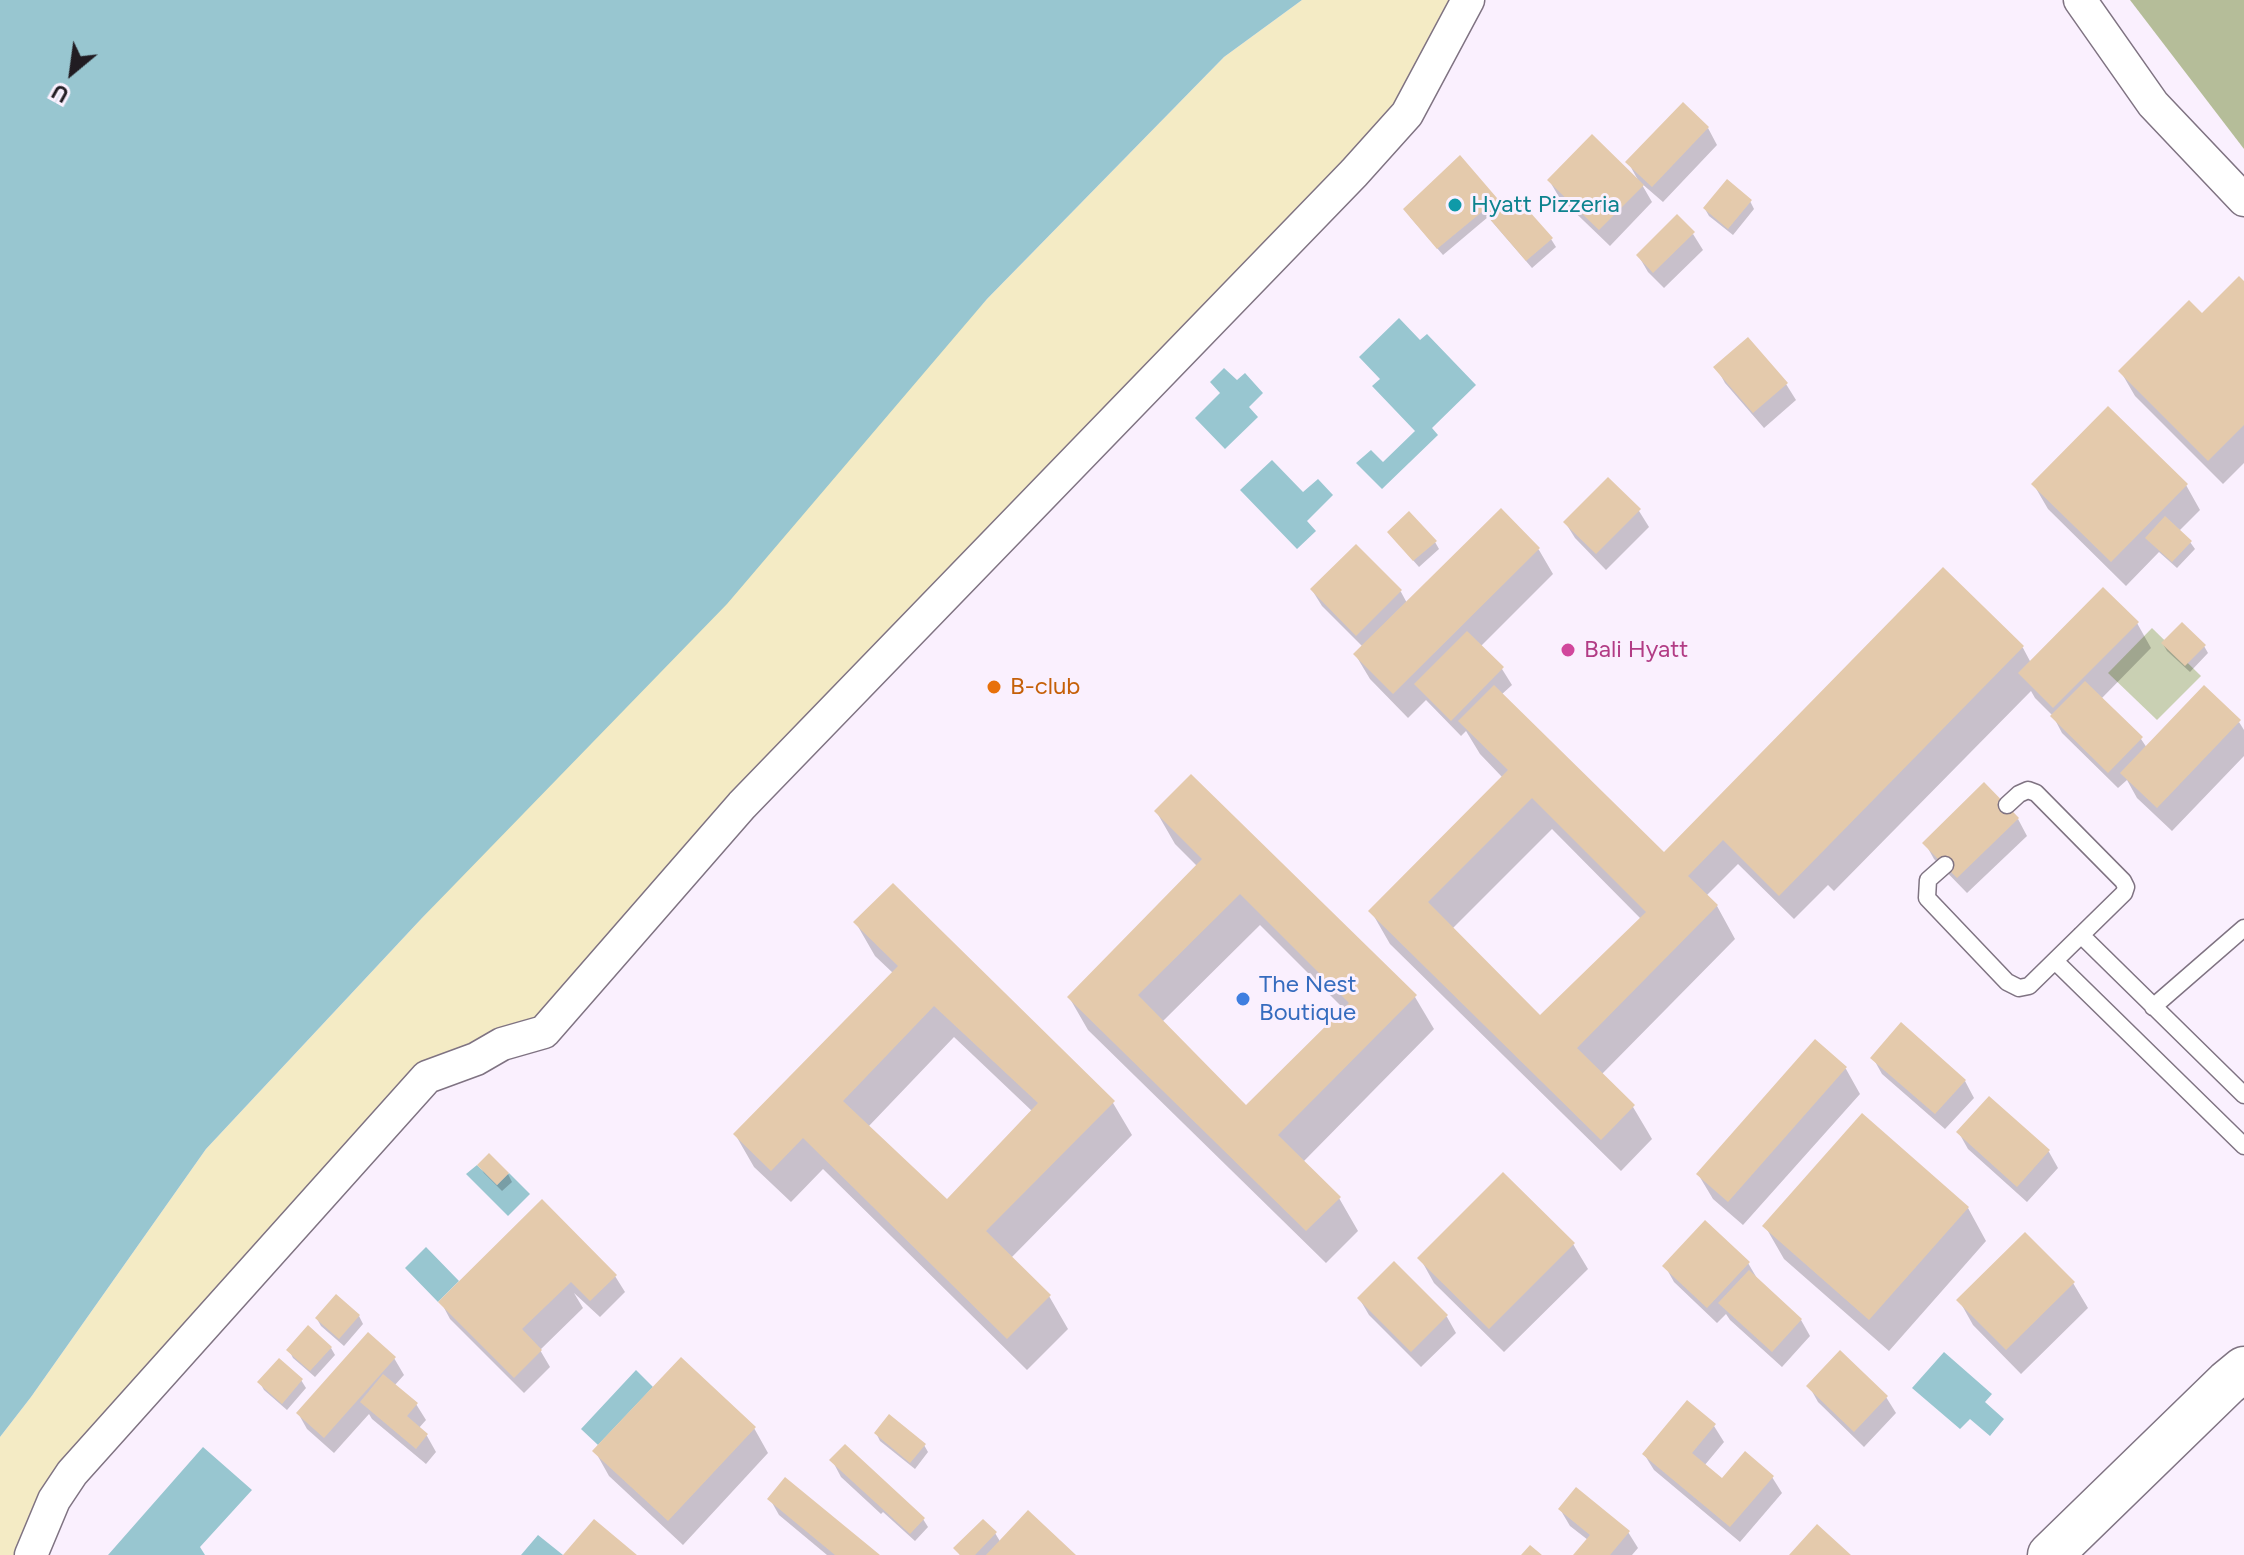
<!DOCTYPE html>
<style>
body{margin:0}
#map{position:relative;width:2244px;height:1555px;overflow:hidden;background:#faf0fe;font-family:Figtree,sans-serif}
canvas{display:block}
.north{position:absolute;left:32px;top:32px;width:80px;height:80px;-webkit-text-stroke:6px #faf0fe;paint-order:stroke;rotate:209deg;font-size:22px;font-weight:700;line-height:32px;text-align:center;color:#211c22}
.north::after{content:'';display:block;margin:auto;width:28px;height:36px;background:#211c22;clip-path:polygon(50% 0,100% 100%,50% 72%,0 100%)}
</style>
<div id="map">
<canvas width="2244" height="1555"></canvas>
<div class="north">U</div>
</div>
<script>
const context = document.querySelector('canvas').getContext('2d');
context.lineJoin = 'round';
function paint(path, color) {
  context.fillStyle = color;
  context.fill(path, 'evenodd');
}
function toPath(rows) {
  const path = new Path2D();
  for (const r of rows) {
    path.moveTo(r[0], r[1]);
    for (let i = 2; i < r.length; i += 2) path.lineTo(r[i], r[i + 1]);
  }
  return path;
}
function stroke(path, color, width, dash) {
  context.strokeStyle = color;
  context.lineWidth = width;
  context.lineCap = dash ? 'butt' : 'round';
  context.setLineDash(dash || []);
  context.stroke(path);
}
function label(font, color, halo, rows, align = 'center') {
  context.font = font + ' Figtree,sans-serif';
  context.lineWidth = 6;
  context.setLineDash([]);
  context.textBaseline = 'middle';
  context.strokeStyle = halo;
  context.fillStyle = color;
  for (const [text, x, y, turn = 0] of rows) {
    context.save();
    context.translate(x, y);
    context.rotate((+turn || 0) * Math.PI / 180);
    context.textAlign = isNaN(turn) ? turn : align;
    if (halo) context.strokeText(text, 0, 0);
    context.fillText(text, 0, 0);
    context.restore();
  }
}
const green = toPath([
 [2152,628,2201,676,2157,720,2108,673]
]);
const forest = toPath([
 [2130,0,2244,0,2244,149]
]);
const sand = toPath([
 [1302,0,1468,0,1407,114,544,1032,426,1077,132,1404,31,1555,0,1555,0,1437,31,1397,206,1149,422,918,987,299,1224,57]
]);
const water = toPath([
 [0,0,1302,0,1224,57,987,299,727,604,422,918,206,1149,31,1397,0,1437],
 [1399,318,1420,340,1427,334,1476,385,1432,428,1438,435,1382,489,1356,463,1371,450,1383,462,1415,431,1372,386,1380,379,1359,357],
 [1224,368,1237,380,1245,373,1263,393,1249,407,1258,417,1225,449,1195,418,1220,393,1210,382],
 [1272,460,1303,492,1318,479,1333,495,1307,521,1316,531,1297,549,1240,490],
 [477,1165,497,1185,509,1173,530,1194,508,1216,466,1174],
 [426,1247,459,1281,438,1302,405,1268],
 [1944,1352,1992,1394,1985,1402,2004,1419,1990,1436,1970,1419,1960,1429,1912,1388],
 [636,1370,653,1387,598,1445,581,1429],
 [203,1447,252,1490,200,1547,205,1555,108,1555],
 [538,1535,563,1555,521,1555]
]);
const shadow = toPath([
 [1708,128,1717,145,1663,202,1641,183,1652,202,1610,246,1559,197,1549,180,1638,180,1628,162],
 [1460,158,1509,214,1551,239,1556,247,1532,268,1488,217,1443,255,1410,217],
 [1750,201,1754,209,1733,235,1709,216,1705,209],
 [1693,234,1703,250,1664,288,1648,272,1638,255],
 [2244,284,2244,463,2223,484,2135,396,2121,372],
 [1716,367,1786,384,1796,400,1764,428,1725,383],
 [1608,480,1639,511,1649,527,1606,570,1575,538,1565,522],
 [2034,485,2186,485,2200,510,2179,531,2190,542,2195,549,2177,568,2159,552,2126,586,2048,509],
 [1501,511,1539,550,1553,574,1480,647,1502,669,1512,685,1501,695,1670,860,1943,570,2023,648,2031,663,2137,623,2151,648,2101,699,2141,739,2147,748,2239,722,2244,730,2244,756,2172,831,2137,798,2127,780,2118,788,2062,733,2053,716,2035,698,2031,691,1834,891,1828,885,1794,919,1738,864,1706,896,1717,906,1735,939,1601,1075,1633,1107,1652,1139,1621,1171,1390,944,1371,911,1503,778,1480,754,1466,731,1461,736,1426,700,1408,718,1370,679,1355,654,1363,647,1322,606,1312,590,1356,547,1401,592,1407,603],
 [1552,829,1641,919,1540,1018,1452,929],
 [1389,533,1435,542,1439,549,1419,567],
 [2163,644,2204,646,2208,653,2190,672,2167,651],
 [1156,811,1415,997,1434,1029,1303,1162,1339,1198,1358,1231,1326,1263,1088,1030,1069,997,1198,867,1175,844],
 [1260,925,1345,1010,1246,1107,1162,1022],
 [2018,819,2027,836,1967,893,1934,859,1925,843],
 [856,923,1113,1103,1132,1135,1011,1258,1049,1296,1068,1329,1027,1370,823,1169,791,1202,754,1167,735,1134,894,974,875,956],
 [954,1037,1033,1112,947,1202,868,1127],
 [1815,1042,1846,1069,1860,1094,1743,1225,1713,1199,1698,1174],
 [1873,1058,1965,1081,1974,1098,1945,1129,1882,1074],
 [1989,1098,2049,1152,2058,1168,2027,1202,1968,1149,1959,1133],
 [479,1165,508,1174,512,1182,502,1191,484,1173],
 [542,1202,615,1276,625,1292,600,1317,574,1293,583,1308,540,1350,550,1367,524,1393,450,1319,441,1302],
 [1968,1208,1986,1241,1889,1351,1784,1259,1765,1226],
 [1573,1244,1588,1269,1504,1352,1434,1283,1420,1258],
 [1748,1263,1758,1280,1801,1320,1810,1336,1782,1367,1730,1320,1726,1314,1717,1323,1674,1282,1665,1266],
 [1394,1264,1447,1317,1456,1333,1421,1367,1369,1315,1359,1298],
 [2073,1283,2088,1308,2021,1374,1973,1325,1959,1300],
 [359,1316,363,1324,344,1346,321,1326,317,1319],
 [331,1348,335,1355,315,1377,293,1358,289,1350],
 [394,1358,404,1375,394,1386,416,1404,426,1420,418,1429,427,1436,436,1452,426,1464,372,1419,369,1414,334,1453,307,1429,298,1413],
 [301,1380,306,1388,287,1410,264,1390,260,1383],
 [1809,1386,1886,1397,1896,1413,1864,1447,1818,1402],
 [1714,1426,1724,1442,1704,1466,1722,1481,1772,1477,1782,1493,1740,1542,1654,1470,1644,1454],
 [754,1428,768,1453,683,1545,609,1476,595,1451],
 [876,1433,924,1445,928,1452,915,1469,880,1441],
 [832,1460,923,1519,928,1527,915,1541,883,1512,881,1514,841,1477],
 [770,1499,877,1555,827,1555,779,1515],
 [1560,1509,1628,1532,1638,1548,1632,1555,1576,1555,1588,1540,1570,1526],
 [995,1533,1001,1543,1073,1555,960,1555,956,1549]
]);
const building = toPath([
 [1683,102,1709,127,1652,187,1625,162],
 [1592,134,1644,185,1599,230,1547,180],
 [1460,155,1509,212,1521,202,1553,238,1526,261,1483,211,1437,249,1403,209],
 [1727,179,1752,200,1728,229,1703,208],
 [1677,214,1695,232,1653,273,1636,255],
 [2239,276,2244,281,2244,425,2208,461,2118,371,2189,300,2202,313],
 [1748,337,1788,383,1753,413,1713,367],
 [2108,406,2188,484,2111,562,2031,484],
 [1608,477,1641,509,1596,554,1563,522],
 [1501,508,1540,548,1393,694,1353,654],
 [1409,511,1437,541,1413,561,1387,532],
 [2165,516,2192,541,2172,562,2145,538],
 [1356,544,1402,590,1356,636,1310,589],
 [1943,567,2024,646,1779,896,1723,840,1688,876,1718,905,1577,1048,1635,1105,1601,1140,1368,911,1508,770,1458,721,1494,685,1664,852],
 [1532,798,1646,912,1540,1015,1428,902],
 [2103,587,2139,622,2053,708,2018,673],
 [2182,622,2206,645,2185,666,2161,643],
 [1467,631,1504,667,1451,721,1414,684],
 [2085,681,2143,737,2108,773,2050,716],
 [2204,685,2241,720,2157,808,2120,773],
 [1191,774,1417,995,1278,1135,1341,1197,1306,1231,1067,997,1202,859,1154,811],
 [1240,894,1349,1003,1246,1105,1138,995],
 [1984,782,2019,818,1957,878,1922,843],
 [893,883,1115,1101,986,1231,1051,1295,1007,1339,803,1138,771,1171,733,1134,898,966,853,922],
 [934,1006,1038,1103,947,1199,843,1101],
 [1901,1022,1966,1080,1935,1114,1870,1058],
 [1815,1039,1847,1067,1728,1202,1696,1174],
 [1989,1096,2050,1150,2017,1187,1956,1132],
 [1862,1113,1969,1207,1869,1320,1762,1226],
 [489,1153,509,1173,497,1185,477,1165],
 [1503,1172,1575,1243,1489,1329,1417,1258],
 [542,1199,617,1275,590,1301,571,1282,522,1329,542,1350,514,1378,438,1302],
 [1705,1220,1750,1262,1707,1308,1662,1266],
 [2025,1232,2075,1282,2006,1350,1956,1300],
 [1394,1261,1448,1315,1411,1352,1357,1298],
 [1749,1270,1802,1319,1772,1352,1718,1303],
 [336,1294,360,1315,339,1339,315,1318],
 [308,1325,332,1347,310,1371,286,1350],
 [368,1332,396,1357,324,1438,296,1413],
 [1840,1350,1888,1396,1854,1432,1806,1386],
 [681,1357,756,1427,668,1521,592,1451],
 [279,1358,303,1379,282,1404,257,1382],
 [383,1374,418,1403,407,1416,428,1434,416,1449,360,1402],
 [1687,1400,1716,1424,1692,1453,1722,1478,1745,1451,1774,1476,1730,1527,1642,1454],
 [889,1414,926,1444,910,1463,874,1433],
 [845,1444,925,1518,910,1534,829,1460],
 [785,1477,880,1555,835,1555,767,1499],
 [1576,1487,1630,1531,1610,1555,1573,1555,1590,1535,1558,1509],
 [1028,1510,1076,1555,986,1555],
 [594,1519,637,1555,563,1555],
 [983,1519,997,1532,975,1555,960,1555,953,1548],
 [1817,1524,1851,1555,1789,1555],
 [1530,1545,1542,1555,1521,1555]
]);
const lane = toPath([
 [1945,865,1928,880,1927,898,2007,982,2019,988,2029,986,2124,893,2126,887,2123,881,2036,793,2028,790,2019,794,2007,805],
 [2081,935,2244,1095],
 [2055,961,2244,1146],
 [2153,1007,2244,928]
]);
const street = toPath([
 [2080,0,2153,104,2244,200],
 [31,1555,54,1500,72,1473,427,1077,476,1059,502,1044,544,1032,742,805,1354,173,1407,114,1468,0]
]);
const secondary = toPath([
 [2050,1555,2227,1383,2244,1369]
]);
const markers = [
 [1455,205,8,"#0f9aa8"],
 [1568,650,8,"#d1479c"],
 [994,687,8,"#e8710a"],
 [1243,999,8,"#3f7fe0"]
];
const cultureNames = [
 ["Hyatt Pizzeria",1471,205]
];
const hotelNames = [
 ["Bali Hyatt",1584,650]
];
const foodNames = [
 ["B-club",1010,687]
];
const shopNames = [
 ["The Nest",1259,985],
 ["Boutique",1259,1013]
];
paint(green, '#c9d0b3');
paint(forest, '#b5bd99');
paint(sand, '#f4ebc5');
paint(water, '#98c6d0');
paint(shadow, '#0003');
paint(building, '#e4caac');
stroke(lane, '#7f7382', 19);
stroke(street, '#7f7382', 35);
stroke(secondary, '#7f7382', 47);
stroke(lane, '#fff', 16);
stroke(street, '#fff', 32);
stroke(secondary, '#fff', 44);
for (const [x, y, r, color] of markers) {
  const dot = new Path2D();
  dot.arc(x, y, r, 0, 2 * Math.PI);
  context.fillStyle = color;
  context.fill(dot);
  stroke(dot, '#faf0fe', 3);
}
label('24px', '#0d838f', '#faf0fe', cultureNames, 'left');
label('24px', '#b23c85', '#faf0fe', hotelNames, 'left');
label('24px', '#c56008', '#faf0fe', foodNames, 'left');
label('24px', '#366cbe', '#faf0fe', shopNames, 'left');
</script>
